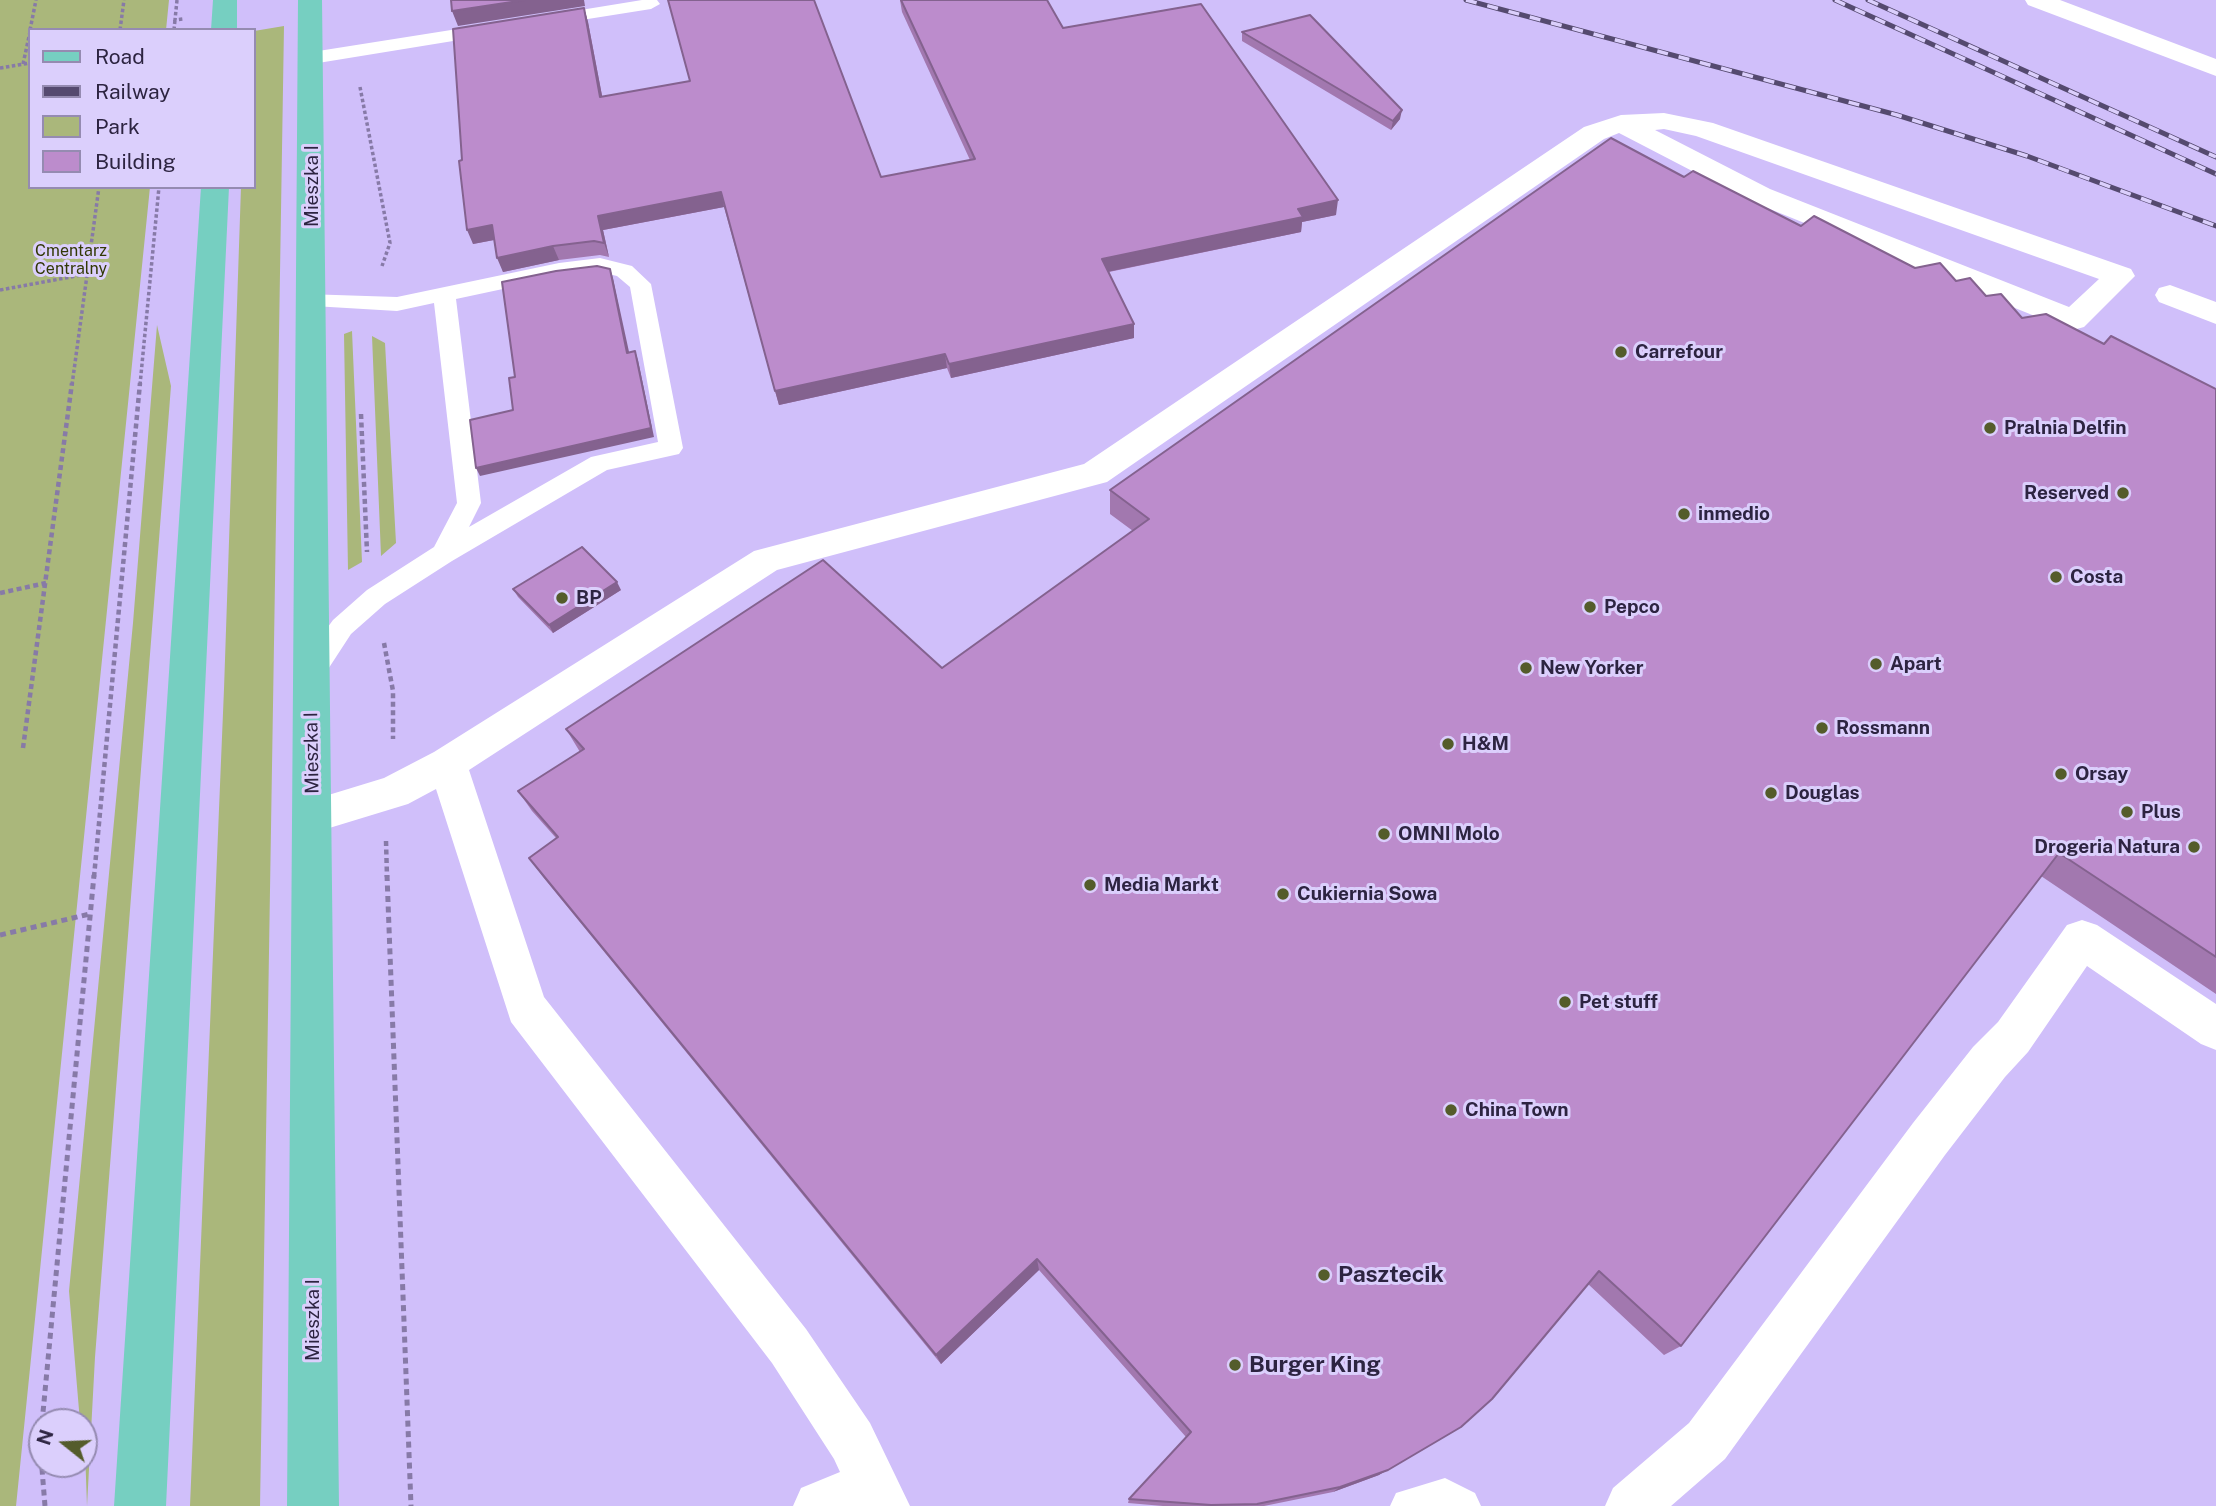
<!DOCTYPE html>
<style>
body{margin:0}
#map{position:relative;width:2216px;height:1506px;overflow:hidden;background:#d0bffa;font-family:"Public Sans",sans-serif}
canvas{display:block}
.legend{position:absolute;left:28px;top:28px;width:228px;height:161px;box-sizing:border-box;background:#dbcffc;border:2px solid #958bb1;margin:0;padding:9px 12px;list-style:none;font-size:21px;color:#2d2441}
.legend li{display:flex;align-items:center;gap:14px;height:35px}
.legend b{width:35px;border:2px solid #958bb1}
.north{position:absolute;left:28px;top:1408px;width:70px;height:70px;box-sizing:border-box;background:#dbcffc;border:2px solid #958bb1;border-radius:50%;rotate:288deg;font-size:19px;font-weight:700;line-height:28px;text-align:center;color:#2d2441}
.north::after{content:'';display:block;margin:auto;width:24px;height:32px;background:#545c2b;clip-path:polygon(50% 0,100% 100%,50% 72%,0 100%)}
</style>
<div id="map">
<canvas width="2216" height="1506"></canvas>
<ul class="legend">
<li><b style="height:9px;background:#76cfc1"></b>Road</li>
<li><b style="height:9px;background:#554a6f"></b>Railway</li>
<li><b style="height:19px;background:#aab77b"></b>Park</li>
<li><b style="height:19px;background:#bc8ccc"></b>Building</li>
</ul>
<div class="north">N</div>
</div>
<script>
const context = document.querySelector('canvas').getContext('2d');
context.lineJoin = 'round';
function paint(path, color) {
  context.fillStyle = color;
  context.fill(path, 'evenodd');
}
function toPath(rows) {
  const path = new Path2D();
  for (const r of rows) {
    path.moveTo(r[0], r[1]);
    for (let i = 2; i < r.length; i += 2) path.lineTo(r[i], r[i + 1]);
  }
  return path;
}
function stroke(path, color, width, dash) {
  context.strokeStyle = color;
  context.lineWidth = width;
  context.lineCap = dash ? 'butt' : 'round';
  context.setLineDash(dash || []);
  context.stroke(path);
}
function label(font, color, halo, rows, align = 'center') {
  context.font = font + ' "Public Sans",sans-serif';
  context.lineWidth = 6;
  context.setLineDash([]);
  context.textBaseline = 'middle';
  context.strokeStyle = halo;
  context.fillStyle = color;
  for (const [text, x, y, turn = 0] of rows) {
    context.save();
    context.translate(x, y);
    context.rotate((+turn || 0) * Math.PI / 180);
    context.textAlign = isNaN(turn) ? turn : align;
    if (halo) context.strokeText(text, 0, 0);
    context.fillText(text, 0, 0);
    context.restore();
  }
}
const green = toPath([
 [0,0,169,0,166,30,30,30,30,187,150,187,16,1506,0,1506],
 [284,26,260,1506,190,1506,224,689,241,187,254,187,254,31],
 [157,325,171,386,95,1357,87,1506,84,1422,80,1422,69,1291,133,623],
 [352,331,362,562,348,570,344,334],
 [372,336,385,343,396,543,381,556]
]);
const pathFar2 = toPath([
 [177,0,175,20,183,19],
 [30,30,36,0],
 [120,30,124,0],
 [174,30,175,20],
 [23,64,30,32],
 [0,68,30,63],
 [360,87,390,243,382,266],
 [0,290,87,274],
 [72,385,99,187],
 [140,385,159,187]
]);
const pathFar1 = toPath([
 [361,414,367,552],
 [0,593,46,583],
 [384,643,393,691,393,739],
 [23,748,72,383],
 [386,841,387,877],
 [94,877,140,383]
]);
const path = toPath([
 [387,875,411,1506],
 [0,935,90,914],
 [45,1506,40,1444,94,875]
]);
const service = toPath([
 [642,0,657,0,660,4,651,9,550,25,541,20,550,15,642,0],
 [489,24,498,30,496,34,312,64,303,58,312,52,489,24],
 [600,258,632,266,651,284,683,448,679,454,607,470,452,561,385,604,351,634,321,680,311,683,301,680,298,672,301,664,333,620,367,590,434,547,457,503,434,303,397,311,313,306,305,304,302,299,305,294,397,297,559,263,600,258],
 [600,272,617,276,630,287,658,442,591,457,469,527,481,503,456,299,559,277,600,272],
 [1445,1478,1475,1493,1481,1506,1390,1506,1396,1493,1445,1478]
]);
const minor = toPath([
 [2025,0,2060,0,2216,59,2216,76,2028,5,2025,0],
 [1664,113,1713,123,2131,269,2135,276,2084,327,2073,330,2062,327,1750,201,1619,133,1604,139,1107,482,777,570,469,770,544,997,806,1329,870,1423,910,1506,793,1506,801,1488,840,1472,834,1459,772,1363,511,1022,436,789,408,804,313,833,299,828,293,816,299,804,384,778,434,752,754,551,1084,464,1584,127,1621,115,1664,113],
 [1664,129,1696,136,2099,279,2069,307,1770,189,1655,130,1664,129],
 [2170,285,2216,302,2216,324,2159,302,2155,295,2159,288,2170,285],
 [2082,920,2097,925,2216,1004,2216,1050,2201,1044,2087,966,2028,1052,2005,1077,1945,1155,1725,1459,1671,1506,1605,1506,1613,1488,1689,1423,1913,1123,1973,1047,1998,1022,2067,925,2082,920]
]);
const primary = toPath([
 [213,0,237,0,237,30,211,30,213,0],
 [298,0,322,0,339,1506,287,1506,298,0],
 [201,187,229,187,166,1506,114,1506,201,187]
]);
const rail = toPath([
 [1466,0,1897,115,2027,156,2216,226],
 [1835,0,2216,174],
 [1868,0,2216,157]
]);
const wall = toPath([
 [900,0,1047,0,1063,28,1336,215,1302,222,1301,232,1109,272,1134,338,951,378,947,368,779,405,724,207,603,230,609,257,600,255,559,260,503,272,494,240,473,244,462,160,584,8,588,22,602,96,881,177,970,160,902,12],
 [1242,32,1400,119,1391,130,1242,41],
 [1684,177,1801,226,1915,268,1956,281,1986,296,2022,318,2104,344,2216,389,2216,994,2041,876,1681,1346,1664,1355,1588,1284,1379,1475,1333,1492,1264,1506,1163,1506,1128,1503,1129,1499,1186,1437,1039,1270,941,1364,543,877,529,858,556,838,532,811,518,791,580,752,566,729,942,668,1133,531,1110,514,1110,490],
 [513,589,621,590,553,633,518,597]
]);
const shadedWall = toPath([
 [525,0,584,0,585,6,458,26,452,11],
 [584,8,588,22,605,111,600,97],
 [1402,110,1400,119,1391,130,1393,121],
 [721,192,724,207,603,230,609,257,604,243,598,216],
 [1338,200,1336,215,1302,222,1301,232,1102,273,1102,259,1298,209],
 [492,225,499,239,473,244,467,230],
 [553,246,559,260,503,272,497,258],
 [610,269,613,278,631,361,627,353],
 [1134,324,1134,338,951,378,949,364],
 [635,351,638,360,654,437,480,476,476,468],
 [945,354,947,368,779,405,775,391],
 [617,582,621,590,553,633,549,625],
 [1037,1259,1039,1270,941,1364,936,1355],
 [1461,1427,1379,1475,1333,1492,1340,1487]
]);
const building = toPath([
 [451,0,525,0,452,11,451,0],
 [668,0,814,0,881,177,975,159,901,0,1047,0,1063,28,1201,4,1338,200,1298,209,1303,217,1102,259,1134,324,949,364,945,354,775,391,721,192,598,216,604,243,594,241,553,246,497,258,492,225,467,230,459,161,462,160,453,29,584,8,600,97,690,81,668,0],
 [1310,15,1402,110,1393,121,1242,32,1310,15],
 [1611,138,1684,177,1693,171,1801,226,1814,216,1915,268,1940,263,1956,281,1970,278,1986,296,2001,294,2022,318,2046,314,2104,344,2111,336,2216,389,2216,957,2059,853,1681,1346,1599,1271,1492,1399,1461,1427,1388,1470,1340,1487,1257,1504,1211,1505,1129,1499,1191,1432,1037,1259,936,1355,529,858,558,837,518,791,584,749,566,729,823,560,942,668,1149,519,1110,490,1611,138],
 [597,266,610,269,627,353,635,351,651,428,476,468,470,420,513,410,509,378,515,377,502,282,556,271,597,266],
 [582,547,617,582,549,625,513,589,582,547]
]);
const markers = [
 [1621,352,7,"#545c2b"],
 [1990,428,7,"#545c2b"],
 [2123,493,7,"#545c2b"],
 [1684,514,7,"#545c2b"],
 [2056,577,7,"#545c2b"],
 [562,598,7,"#545c2b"],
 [1590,607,7,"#545c2b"],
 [1876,664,7,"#545c2b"],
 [1526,668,7,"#545c2b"],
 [1822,728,7,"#545c2b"],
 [1448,744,7,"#545c2b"],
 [2061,774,7,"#545c2b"],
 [1771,793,7,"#545c2b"],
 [2127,812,7,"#545c2b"],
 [1384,834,7,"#545c2b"],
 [2194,847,7,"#545c2b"],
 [1090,885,7,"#545c2b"],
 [1283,894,7,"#545c2b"],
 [1565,1002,7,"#545c2b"],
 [1451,1110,7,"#545c2b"],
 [1324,1275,7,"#545c2b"],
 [1235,1365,7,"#545c2b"]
];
const farParknames = [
 ["Cmentarz",71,251],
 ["Centralny",71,269]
];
const streetNames = [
 ["Mieszka I",312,186,-90],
 ["Mieszka I",312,753,-91],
 ["Mieszka I",313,1320,-90]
];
const poiNames = [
 ["Carrefour",1635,352],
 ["Pralnia Delfin",2004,428],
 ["Reserved",2109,493,"right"],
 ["inmedio",1698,514],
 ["Costa",2070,577],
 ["BP",576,598],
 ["Pepco",1604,607],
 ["Apart",1890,664],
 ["New Yorker",1540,668],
 ["Rossmann",1836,728],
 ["H&M",1462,744],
 ["Orsay",2075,774],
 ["Douglas",1785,793],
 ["Plus",2141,812],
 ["OMNI Molo",1398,834],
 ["Drogeria Natura",2180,847,"right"],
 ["Media Markt",1104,885],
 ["Cukiernia Sowa",1297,894],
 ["Pet stuff",1579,1002],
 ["China Town",1465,1110]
];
const nearPoinames = [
 ["Pasztecik",1338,1275],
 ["Burger King",1249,1365]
];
paint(green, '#aab77b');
stroke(pathFar2, '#877aa7', 3.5, [3.5, 2.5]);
stroke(pathFar1, '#877aa7', 4.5, [5, 3.5]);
stroke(path, '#877aa7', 5, [6, 4.5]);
paint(service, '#fff');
paint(minor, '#fff');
paint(primary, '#76cfc1');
stroke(rail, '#554a6f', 5);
stroke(rail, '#dbcffc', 3.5, [11]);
paint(wall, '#a278af');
paint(shadedWall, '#84628f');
paint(building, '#bc8ccc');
stroke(building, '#84628f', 2);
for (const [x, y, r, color] of markers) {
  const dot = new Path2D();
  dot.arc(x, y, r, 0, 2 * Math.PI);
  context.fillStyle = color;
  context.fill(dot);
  stroke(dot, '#dbcffc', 2.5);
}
label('16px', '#323905', '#dbcffc', farParknames);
label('19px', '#2d2441', '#dbcffc', streetNames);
label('bold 19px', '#2d2441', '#dbcffc', poiNames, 'left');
label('bold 23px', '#2d2441', '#dbcffc', nearPoinames, 'left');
</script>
